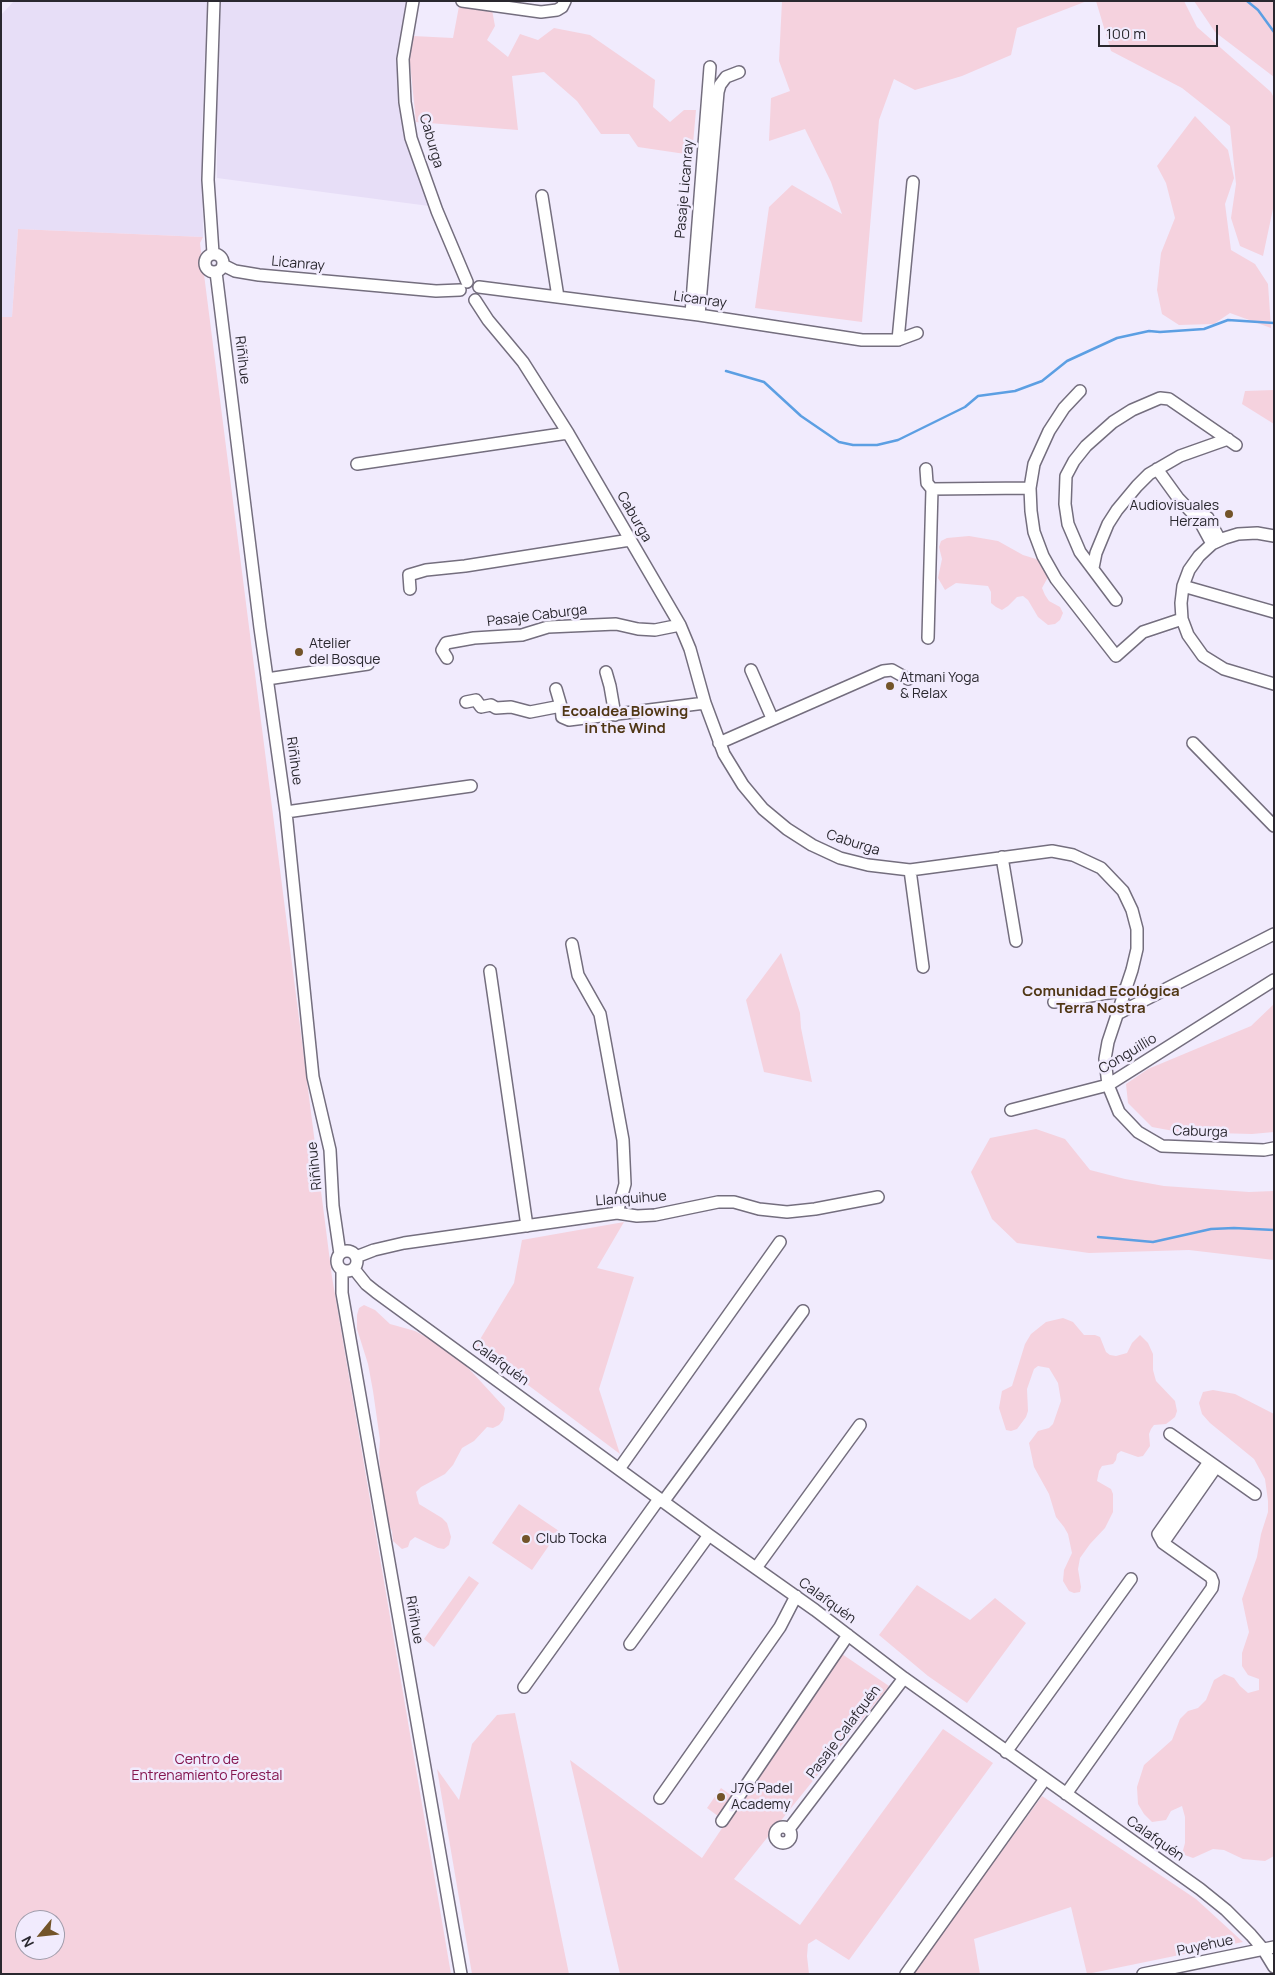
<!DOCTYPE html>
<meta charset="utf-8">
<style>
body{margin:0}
#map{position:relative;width:1275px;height:1975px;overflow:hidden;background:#f1ebfd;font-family:Manrope,sans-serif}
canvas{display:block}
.frame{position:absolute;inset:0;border:2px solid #2a282f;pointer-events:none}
.north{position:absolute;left:15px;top:1910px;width:50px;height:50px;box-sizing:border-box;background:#f1ebfd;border:1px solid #a19dab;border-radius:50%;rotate:242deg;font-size:14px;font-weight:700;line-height:20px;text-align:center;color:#2a282f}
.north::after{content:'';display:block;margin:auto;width:18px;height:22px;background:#735429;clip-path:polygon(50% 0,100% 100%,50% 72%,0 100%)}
.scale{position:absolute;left:1098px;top:25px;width:120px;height:22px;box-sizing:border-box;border:2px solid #2a282f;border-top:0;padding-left:6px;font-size:15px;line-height:18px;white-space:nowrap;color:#2a282f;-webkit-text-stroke:4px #f1ebfd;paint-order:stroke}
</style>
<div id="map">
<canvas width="1275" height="1975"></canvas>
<div class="frame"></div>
<div class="north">N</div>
<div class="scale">100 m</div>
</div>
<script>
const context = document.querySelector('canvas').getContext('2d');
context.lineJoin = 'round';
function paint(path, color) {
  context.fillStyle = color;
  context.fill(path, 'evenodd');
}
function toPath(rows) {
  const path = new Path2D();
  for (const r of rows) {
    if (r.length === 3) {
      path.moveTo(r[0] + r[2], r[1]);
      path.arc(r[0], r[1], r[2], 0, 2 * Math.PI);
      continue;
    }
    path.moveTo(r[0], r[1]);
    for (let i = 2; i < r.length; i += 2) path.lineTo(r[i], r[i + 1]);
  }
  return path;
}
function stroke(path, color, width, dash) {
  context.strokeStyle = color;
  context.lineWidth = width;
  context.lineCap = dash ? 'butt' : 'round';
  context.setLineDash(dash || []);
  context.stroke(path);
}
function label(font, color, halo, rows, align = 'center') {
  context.font = font + ' Manrope,sans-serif';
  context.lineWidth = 5;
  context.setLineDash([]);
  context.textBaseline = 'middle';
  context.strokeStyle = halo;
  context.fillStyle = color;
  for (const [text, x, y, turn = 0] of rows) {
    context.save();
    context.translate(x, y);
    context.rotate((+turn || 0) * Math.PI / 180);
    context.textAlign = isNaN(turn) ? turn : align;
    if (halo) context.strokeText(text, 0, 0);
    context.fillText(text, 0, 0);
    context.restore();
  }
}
const built = toPath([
 [14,1,207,1,202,130,203,237,18,229,12,317,1,317,1,15],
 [221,1,407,1,403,21,399,79,429,206,217,178,217,108]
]);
const green = toPath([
 [460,1,492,10,495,26,487,40,508,57,520,34,538,40,554,28,590,35,655,80,653,107,670,122,684,110,696,110,692,155,638,147,629,134,601,134,577,101,544,72,512,76,518,130,416,122,409,53,413,36,453,38],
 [782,1,1087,1,1017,28,1011,55,962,76,915,90,894,79,879,120,862,322,755,308,769,207,792,185,842,214,831,182,805,129,769,141,771,98,790,91,779,61],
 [1096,1,1184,1,1197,27,1271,92,1274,98,1274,204,1263,256,1240,246,1231,218,1236,184,1230,126,1182,88,1111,51],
 [1194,1,1274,1,1274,77,1215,32],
 [1195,116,1228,150,1234,178,1225,204,1231,250,1255,264,1268,284,1271,328,1230,313,1214,324,1179,325,1162,314,1157,290,1161,253,1175,218,1166,183,1157,166],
 [18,229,203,237,200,243,332,1277,451,1974,1,1974,1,317,12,317],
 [25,1920,55,1920,55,1950,25,1950],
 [1274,390,1274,424,1242,404,1245,391],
 [969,536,998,541,1023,555,1036,559,1042,564,1048,577,1042,588,1045,595,1049,601,1060,607,1063,613,1060,620,1055,624,1048,625,1038,617,1028,600,1023,596,1017,597,1008,606,1002,610,996,607,991,603,991,592,988,586,956,583,945,590,938,578,942,559,939,547,941,541,947,538],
 [781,953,800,1013,801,1028,812,1082,764,1072,746,1000],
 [1274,1004,1274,1132,1252,1134,1179,1132,1152,1127,1128,1103,1126,1084,1148,1069,1251,1026],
 [1036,1129,1065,1139,1090,1170,1125,1179,1164,1186,1249,1192,1274,1191,1274,1260,1189,1250,1089,1253,1017,1243,992,1219,971,1172,990,1138],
 [624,1222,597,1268,634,1277,599,1389,620,1454,476,1346,514,1283,522,1240],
 [364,1305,375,1310,390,1324,415,1331,437,1343,458,1358,472,1372,505,1408,503,1420,499,1425,493,1428,487,1427,474,1441,462,1448,453,1465,445,1474,421,1487,416,1492,419,1504,442,1518,447,1523,451,1537,449,1545,444,1549,438,1548,415,1537,410,1541,408,1547,402,1549,393,1541,392,1531,386,1520,381,1487,379,1453,380,1440,373,1391,368,1364,357,1329,357,1315,359,1308],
 [1063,1318,1073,1322,1084,1335,1095,1335,1100,1337,1106,1352,1110,1355,1116,1356,1127,1353,1132,1343,1140,1335,1148,1343,1153,1354,1153,1370,1156,1381,1175,1401,1177,1411,1175,1417,1170,1421,1166,1424,1154,1425,1151,1429,1149,1434,1150,1446,1143,1456,1138,1457,1121,1451,1117,1454,1116,1460,1113,1464,1102,1466,1099,1471,1097,1481,1111,1489,1113,1494,1113,1512,1105,1528,1090,1544,1080,1558,1078,1569,1081,1587,1080,1592,1074,1593,1069,1591,1063,1581,1064,1570,1072,1553,1068,1534,1064,1527,1056,1517,1049,1494,1034,1467,1029,1443,1038,1431,1049,1428,1053,1424,1061,1401,1058,1383,1049,1368,1038,1366,1034,1369,1027,1389,1028,1411,1026,1417,1017,1429,1011,1431,1006,1430,999,1408,1002,1391,1012,1386,1025,1344,1031,1334,1046,1322],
 [1213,1390,1235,1394,1274,1414,1274,1856,1265,1861,1243,1859,1224,1850,1213,1849,1193,1858,1182,1854,1185,1843,1185,1817,1182,1806,1171,1811,1166,1820,1152,1822,1144,1814,1138,1804,1137,1787,1144,1765,1172,1740,1180,1719,1188,1711,1198,1708,1206,1700,1214,1680,1224,1674,1234,1678,1240,1686,1248,1693,1259,1690,1259,1679,1248,1675,1242,1666,1242,1653,1249,1632,1242,1599,1257,1557,1261,1534,1268,1512,1268,1501,1265,1479,1254,1459,1210,1423,1202,1414,1199,1403,1203,1392],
 [519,1504,559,1531,532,1570,492,1543],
 [469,1576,479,1583,434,1647,424,1639],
 [917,1585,970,1620,995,1598,1026,1623,967,1703,928,1676,879,1635],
 [842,1654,889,1686,734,1879,800,1925,943,1729,993,1763,849,1960,816,1939,808,1944,807,1956,809,1974,620,1974,570,1760,702,1858,812,1694],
 [515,1713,569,1974,472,1974,437,1769,459,1800,472,1744,497,1715],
 [721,1788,732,1796,718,1816,707,1808],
 [1042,1796,1196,1899,1243,1942,1087,1974,1071,1907,974,1939,980,1974,912,1974]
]);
const stream = toPath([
 [1247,1,1258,10,1274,32],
 [726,371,764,382,801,416,839,442,853,445,877,445,898,440,965,407,978,396,1015,391,1042,381,1067,361,1117,338,1149,331,1160,332,1204,329,1228,320,1274,323],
 [1098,1237,1153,1242,1211,1229,1234,1228,1274,1230]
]);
const minor = toPath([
 [413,1,403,59,405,102,411,138,437,211,467,282],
 [462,1,541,12,557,10,562,7,565,1],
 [542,196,558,297],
 [213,253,208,180,214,1],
 [214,263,9],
 [223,265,235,271,259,275,436,291,460,290],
 [216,272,260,628,286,812,313,1077,330,1150,333,1206,340,1254],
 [479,287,699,315,862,340,898,340,917,333],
 [475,300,488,320,523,362,568,433,680,625,690,649,705,703,724,754,743,785,763,809,787,829,812,845,840,858,868,865,910,870,1052,851,1073,855,1101,868,1123,891,1132,910,1137,929,1137,949,1132,970,1108,1042,1105,1059,1108,1085,1119,1112,1138,1132,1162,1146,1264,1150,1274,1148],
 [691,314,710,67],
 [699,315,718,92,720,85,726,77,739,72],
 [898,340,913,182],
 [1080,391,1064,408,1049,431,1034,464,1030,488,1031,511,1034,532,1043,556,1056,579,1116,656,1143,632,1182,619],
 [357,464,568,433],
 [926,469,927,483,932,489,1030,488],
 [1157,469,1178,498,1199,520,1212,544],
 [1193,507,1208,518,1220,540],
 [1274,536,1257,533,1238,534,1225,538,1212,544,1199,556,1189,570,1183,586,1181,603,1182,619,1188,635,1203,656,1224,669,1274,684],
 [1093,568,1096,553,1108,524,1117,510,1137,486,1149,474,1180,456,1228,439],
 [1183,586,1274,612],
 [410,589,409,575,426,570,465,566,630,540],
 [1116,600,1080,552,1068,524,1065,504,1066,476,1074,461,1086,446,1113,422,1132,410,1160,398,1169,399,1236,445],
 [928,638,932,489],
 [447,658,442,650,446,643,474,638,522,635,548,627,616,624,638,629,655,630,680,625],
 [751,670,772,718],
 [606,672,610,686,615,715],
 [267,679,368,664],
 [556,689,561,706],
 [466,702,476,700,481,707,491,705,496,708,511,707,530,712,561,706,562,717,569,720,705,703],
 [719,743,883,671,892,670,908,679],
 [1193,743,1274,826],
 [286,812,471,786],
 [1002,857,1016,941],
 [910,870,923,967],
 [572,944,578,975,600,1014,623,1140,625,1184,617,1213],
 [490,971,527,1226],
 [1054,1002,1126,990],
 [1117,1014,1274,934],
 [1011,1110,1108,1085,1274,980],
 [347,1261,10],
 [356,1257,374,1250,404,1243,617,1213,637,1216,655,1215,718,1202,734,1202,759,1209,787,1212,815,1209,878,1197],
 [354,1269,366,1284,376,1292,709,1535,815,1610,904,1678,1200,1889,1226,1910,1251,1935,1263,1949,1274,1967],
 [342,1270,342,1293,461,1974],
 [1170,1434,1255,1494],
 [619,1469,780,1242],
 [663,1502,803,1311],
 [1163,1543,1216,1467],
 [756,1568,860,1425],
 [630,1644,709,1535],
 [524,1687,659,1499],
 [1006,1752,1131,1579],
 [1066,1794,1212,1588,1213,1582,1211,1577,1163,1543,1158,1534,1209,1462],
 [660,1798,780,1627,796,1596],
 [722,1821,848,1635],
 [783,1835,8],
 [789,1829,904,1678],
 [906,1974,1045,1779],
 [1143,1974,1274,1947]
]);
const markers = [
 [1229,514,5,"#735429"],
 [299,652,5,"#735429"],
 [890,686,5,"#735429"],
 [526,1539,5,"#735429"],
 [721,1797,5,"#735429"]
];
const streetNames = [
 ["Caburga",431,141,74],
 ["Pasaje Licanray",685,189,-85],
 ["Licanray",298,264,5],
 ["Licanray",700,300,8],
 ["Riñihue",242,360,83],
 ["Caburga",634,517,60],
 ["Pasaje Caburga",537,616,-7],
 ["Riñihue",294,761,82],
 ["Caburga",853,843,18],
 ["Conguillio",1128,1054,-31],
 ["Caburga",1200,1132,2],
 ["Riñihue",315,1166,-96],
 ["Llanquihue",631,1199,-4],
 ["Calafquén",500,1363,36],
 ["Calafquén",827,1601,36],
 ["Riñihue",414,1620,80],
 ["Pasaje Calafquén",844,1732,-53],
 ["Calafquén",1155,1839,35],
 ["Puyehue",1205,1946,-12]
];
const poiNames = [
 ["Audiovisuales",1219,506,"right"],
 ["Herzam",1219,522,"right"],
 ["Atelier",309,644],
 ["del Bosque",309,660],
 ["Atmani Yoga",900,678],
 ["& Relax",900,694],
 ["Club Tocka",536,1539],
 ["J7G Padel",731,1789],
 ["Academy",731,1805]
];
const parkNames = [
 ["Centro de",207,1760],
 ["Entrenamiento Forestal",207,1776]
];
const neighbourhoodNames = [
 ["Ecoaldea Blowing",625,712],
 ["in the Wind",625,729],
 ["Comunidad Ecológica",1101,992],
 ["Terra Nostra",1101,1009]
];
paint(built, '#e7def7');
paint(green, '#f5d2de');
stroke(stream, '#5c9fe3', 2.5);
stroke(minor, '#746e7e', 14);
stroke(minor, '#fff', 11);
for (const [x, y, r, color] of markers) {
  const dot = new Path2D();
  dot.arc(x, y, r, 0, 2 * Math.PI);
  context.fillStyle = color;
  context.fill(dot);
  stroke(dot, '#f1ebfd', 2);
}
label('14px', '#2a282f', '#f1ebfd', streetNames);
label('14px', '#2a282f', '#f1ebfd', poiNames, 'left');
label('14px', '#84154f', '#f1ebfd', parkNames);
label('bold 15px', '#503715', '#f1ebfd', neighbourhoodNames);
</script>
